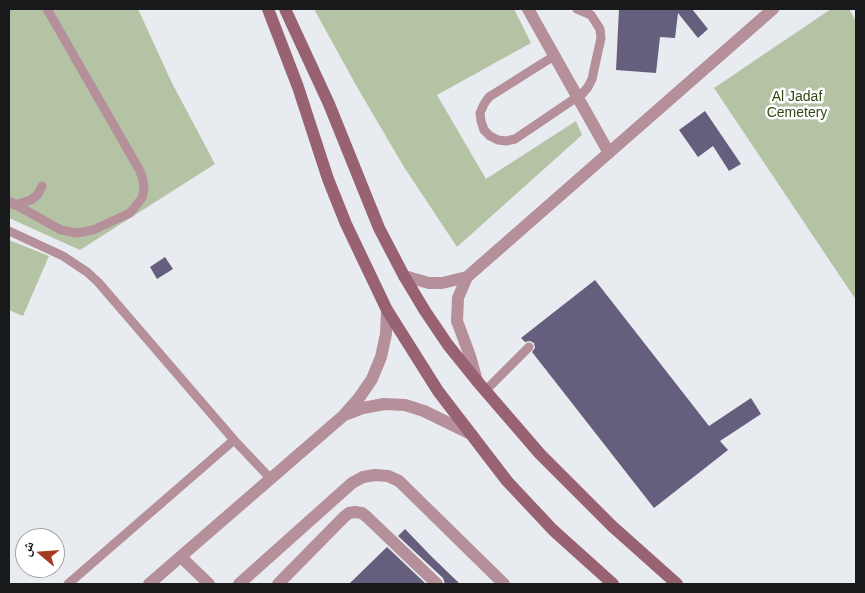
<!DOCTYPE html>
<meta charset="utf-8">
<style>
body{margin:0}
#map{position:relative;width:865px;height:593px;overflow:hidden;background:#e8ebf0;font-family:Arial,"Noto Naskh Arabic",sans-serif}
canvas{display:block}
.frame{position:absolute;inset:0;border:10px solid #18191b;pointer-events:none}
.north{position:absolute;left:15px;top:528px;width:50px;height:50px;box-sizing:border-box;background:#fff;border:1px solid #a3a3a4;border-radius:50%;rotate:288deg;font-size:14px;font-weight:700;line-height:20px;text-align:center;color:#18191b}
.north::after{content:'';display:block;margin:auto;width:18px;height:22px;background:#a33b21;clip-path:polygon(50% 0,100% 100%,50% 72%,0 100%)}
</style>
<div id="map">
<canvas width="865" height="593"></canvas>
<div class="frame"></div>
<div class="north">ش</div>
</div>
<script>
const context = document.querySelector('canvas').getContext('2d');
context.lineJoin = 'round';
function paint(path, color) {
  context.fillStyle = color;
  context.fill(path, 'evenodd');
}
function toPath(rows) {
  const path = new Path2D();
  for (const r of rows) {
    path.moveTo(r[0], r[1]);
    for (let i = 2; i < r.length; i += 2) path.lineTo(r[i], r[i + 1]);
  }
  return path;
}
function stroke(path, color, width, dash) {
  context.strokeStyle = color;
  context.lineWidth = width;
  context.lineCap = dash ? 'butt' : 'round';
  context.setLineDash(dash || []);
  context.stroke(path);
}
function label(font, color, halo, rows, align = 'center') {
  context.font = font + ' Arial,sans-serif';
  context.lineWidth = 5;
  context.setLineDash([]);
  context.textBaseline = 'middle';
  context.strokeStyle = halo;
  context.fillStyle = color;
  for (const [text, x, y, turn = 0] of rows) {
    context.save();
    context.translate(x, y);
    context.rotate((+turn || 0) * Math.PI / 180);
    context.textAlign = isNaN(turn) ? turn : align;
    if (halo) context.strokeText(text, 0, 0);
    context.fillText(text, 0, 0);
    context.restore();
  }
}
const green = toPath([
 [9,9,138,9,172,83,215,164,80,250,9,218],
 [314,9,514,9,531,43,437,95,486,179,576,121,582,135,457,247,404,167,357,87],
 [831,9,849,9,856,21,856,300,714,88],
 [9,240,49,256,23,316,9,310]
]);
const building = toPath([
 [619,9,692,9,708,29,698,38,678,13,675,38,660,37,656,73,616,70],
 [705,111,741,164,729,171,713,146,698,157,679,130],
 [165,257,173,269,157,279,150,267],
 [595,280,709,426,751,398,761,414,720,441,728,450,654,508,532,352,535,348,534,343,530,341,525,342,521,338],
 [405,529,432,557,460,584,445,584,443,578,398,536],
 [387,547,426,584,349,584]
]);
const lane = toPath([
 [554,56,489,97,484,104,480,113,481,121,484,130,490,136,498,140,506,141,515,139,583,93,588,87,592,79,601,38,600,29,591,15,577,9],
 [9,201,61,230,77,233,93,230,130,213,142,198,144,189,143,180,140,171,47,9],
 [14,205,31,200,38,194,42,186],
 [9,231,63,256,87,272,98,282,234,440,270,478],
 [485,391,529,347],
 [68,584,234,440]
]);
const street = toPath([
 [528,9,609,153],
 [404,276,429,283,442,283,467,277],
 [477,381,470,356,457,321,458,298,467,277,773,9],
 [345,415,363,408,384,404,405,405,424,411,471,434],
 [181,557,209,584],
 [149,584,343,416,359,398,372,379,381,357,386,334,387,310],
 [239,584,352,483,363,477,375,475,388,476,399,481,504,584],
 [278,584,344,517,349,513,355,512,362,513,367,517,437,584]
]);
const secondary = toPath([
 [268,9,298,87,328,179,346,224,387,310,438,391,507,481,553,530,613,584],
 [285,9,329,104,379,228,404,276,425,311,448,345,477,381,540,454,612,526,677,584]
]);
const parkNames = [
 ["Al Jadaf",797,97],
 ["Cemetery",797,113]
];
paint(green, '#b5c3a5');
paint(building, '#655e7c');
stroke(lane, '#b58f99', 9);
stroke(street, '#b58f99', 12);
stroke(secondary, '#986272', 12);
label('14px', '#334615', '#fff', parkNames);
</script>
